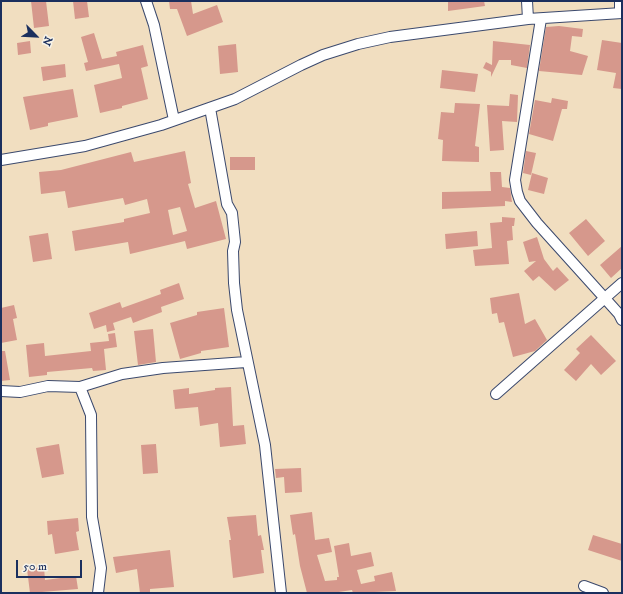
<!DOCTYPE html>
<style>
body{margin:0}
#map{position:relative;width:623px;height:594px;overflow:hidden;background:#f1dec0;font-family:"IM FELL DW Pica",serif}
canvas{display:block}
.frame{position:absolute;inset:0;border:2px solid #1b2f5e;pointer-events:none}
.north{position:absolute;left:16px;top:16px;width:40px;height:40px;-webkit-text-stroke:3px #f7f3e8;paint-order:stroke;rotate:114deg;font-size:11px;font-weight:700;line-height:16px;text-align:center;color:#1b2f5e}
.north::after{content:'';display:block;margin:auto;width:14px;height:18px;background:#1b2f5e;clip-path:polygon(50% 0,100% 100%,50% 72%,0 100%)}
.scale{position:absolute;left:16px;top:560px;width:66px;height:18px;box-sizing:border-box;border:2px solid #1b2f5e;border-top:0;padding-left:5px;font-size:12px;line-height:14px;white-space:nowrap;color:#1b2f5e;-webkit-text-stroke:3px #f7f3e8;paint-order:stroke}
</style>
<div id="map">
<canvas width="623" height="594"></canvas>
<div class="frame"></div>
<div class="north">N</div>
<div class="scale">50 m</div>
</div>
<script>
const context = document.querySelector('canvas').getContext('2d');
context.lineJoin = 'round';
function paint(path, color) {
  context.fillStyle = color;
  context.fill(path, 'evenodd');
}
function toPath(rows) {
  const path = new Path2D();
  for (const r of rows) {
    path.moveTo(r[0], r[1]);
    for (let i = 2; i < r.length; i += 2) path.lineTo(r[i], r[i + 1]);
  }
  return path;
}
function stroke(path, color, width, dash) {
  context.strokeStyle = color;
  context.lineWidth = width;
  context.lineCap = dash ? 'butt' : 'round';
  context.setLineDash(dash || []);
  context.stroke(path);
}
const building = toPath([
 [31,1,46,1,49,26,34,28],
 [73,1,87,1,89,17,75,19],
 [169,1,191,1,193,14,217,5,223,22,187,36,177,9,170,9],
 [448,1,484,1,485,6,448,11],
 [559,26,583,29,582,37,572,36,570,51,588,56,582,75,539,71,546,27],
 [94,33,102,59,117,56,116,52,143,45,148,66,141,68,148,99,122,106,122,108,100,113,94,85,122,78,119,64,86,71,84,63,88,62,81,37],
 [602,40,622,43,622,89,613,88,616,73,597,70],
 [30,41,31,53,18,55,17,43],
 [493,41,530,45,527,68,511,65,511,60,499,60,491,77,491,72,483,68,486,62,492,65],
 [236,44,238,72,220,74,218,46],
 [65,64,66,77,43,81,41,67],
 [442,70,478,74,475,92,440,88],
 [73,89,78,117,48,123,48,126,30,130,23,97],
 [510,94,518,95,517,122,502,121,504,150,490,151,487,105,509,106],
 [552,98,568,101,567,109,562,109,553,141,529,134,535,100,551,103],
 [455,103,480,104,475,146,479,147,479,162,442,161,443,140,438,139,441,112,454,113],
 [185,151,191,183,188,184,195,208,216,201,226,239,187,249,185,241,130,254,128,242,75,251,72,231,124,222,124,219,150,213,147,199,125,205,123,198,68,208,65,191,41,194,39,172,61,170,131,152,134,162],
 [180,207,187,231,173,235,168,210],
 [526,151,536,153,531,175,523,173],
 [230,157,255,157,255,170,230,170],
 [490,172,501,172,502,187,510,188,512,202,505,201,505,206,442,209,442,192,491,191],
 [532,173,548,178,544,194,528,190],
 [502,217,515,218,514,226,512,226,513,240,507,241,509,264,475,266,473,250,492,248,490,223,502,222],
 [586,219,605,241,588,256,569,233],
 [477,231,478,246,446,249,445,234],
 [48,233,52,259,33,262,29,236],
 [537,237,544,259,553,271,557,267,569,280,555,291,539,276,533,281,524,271,536,261,529,262,523,242],
 [622,246,622,268,611,278,600,265],
 [179,283,184,299,161,307,162,312,133,323,131,317,113,323,115,330,107,332,106,325,94,329,89,313,120,302,122,308,161,294,160,290],
 [519,293,525,324,535,319,547,340,535,351,513,357,504,322,499,323,497,313,492,314,490,298],
 [14,305,17,318,13,319,17,340,1,343,1,308],
 [224,308,229,347,201,351,201,353,180,359,170,323,197,315,197,312],
 [153,329,156,362,138,365,134,331],
 [115,333,117,347,104,349,106,370,93,371,92,368,47,372,47,375,29,377,26,345,44,343,45,356,91,351,90,343,109,341,108,334],
 [591,335,616,361,601,375,591,364,576,381,564,370,580,353,576,349],
 [1,351,5,351,10,380,1,381],
 [231,387,233,426,244,425,246,444,220,447,218,423,200,426,198,407,175,409,173,390,189,388,189,394,215,390,215,388],
 [59,444,64,474,42,478,36,448],
 [156,444,158,473,143,474,141,445],
 [301,468,302,492,285,493,284,477,276,478,275,469],
 [312,512,315,540,329,538,332,552,317,555,325,581,337,580,337,577,339,577,334,546,349,543,351,556,371,552,374,566,357,570,361,584,375,581,374,576,392,572,396,591,353,593,352,590,332,593,307,593,300,566,295,534,293,535,290,515],
 [256,515,258,536,261,535,264,550,261,550,264,573,233,578,229,540,231,540,227,517],
 [78,518,79,531,76,532,79,550,55,554,52,534,48,535,47,521],
 [593,535,622,544,622,561,588,550],
 [170,550,174,587,150,589,150,592,140,593,137,569,116,573,113,557],
 [44,567,45,580,76,576,78,589,30,593,27,569]
]);
const minor = toPath([
 [146,1,154,25,174,120],
 [527,1,528,19],
 [620,13,620,1],
 [541,19,515,180,517,192,520,201,537,223,619,314,622,320],
 [210,108,227,204,232,213,235,242,233,251,234,283,237,310,265,445,281,593],
 [1,160,85,146,161,125,235,99,301,65,323,55,358,44,390,37,528,19,622,13],
 [80,387,91,415,92,517,101,568,98,593],
 [1,391,20,392,48,386,80,387,122,374,163,368,246,362],
 [496,394,622,283],
 [584,586,603,593]
]);
paint(building, '#d6988c');
stroke(minor, '#3b496d', 12);
stroke(minor, '#fff', 10);
</script>
